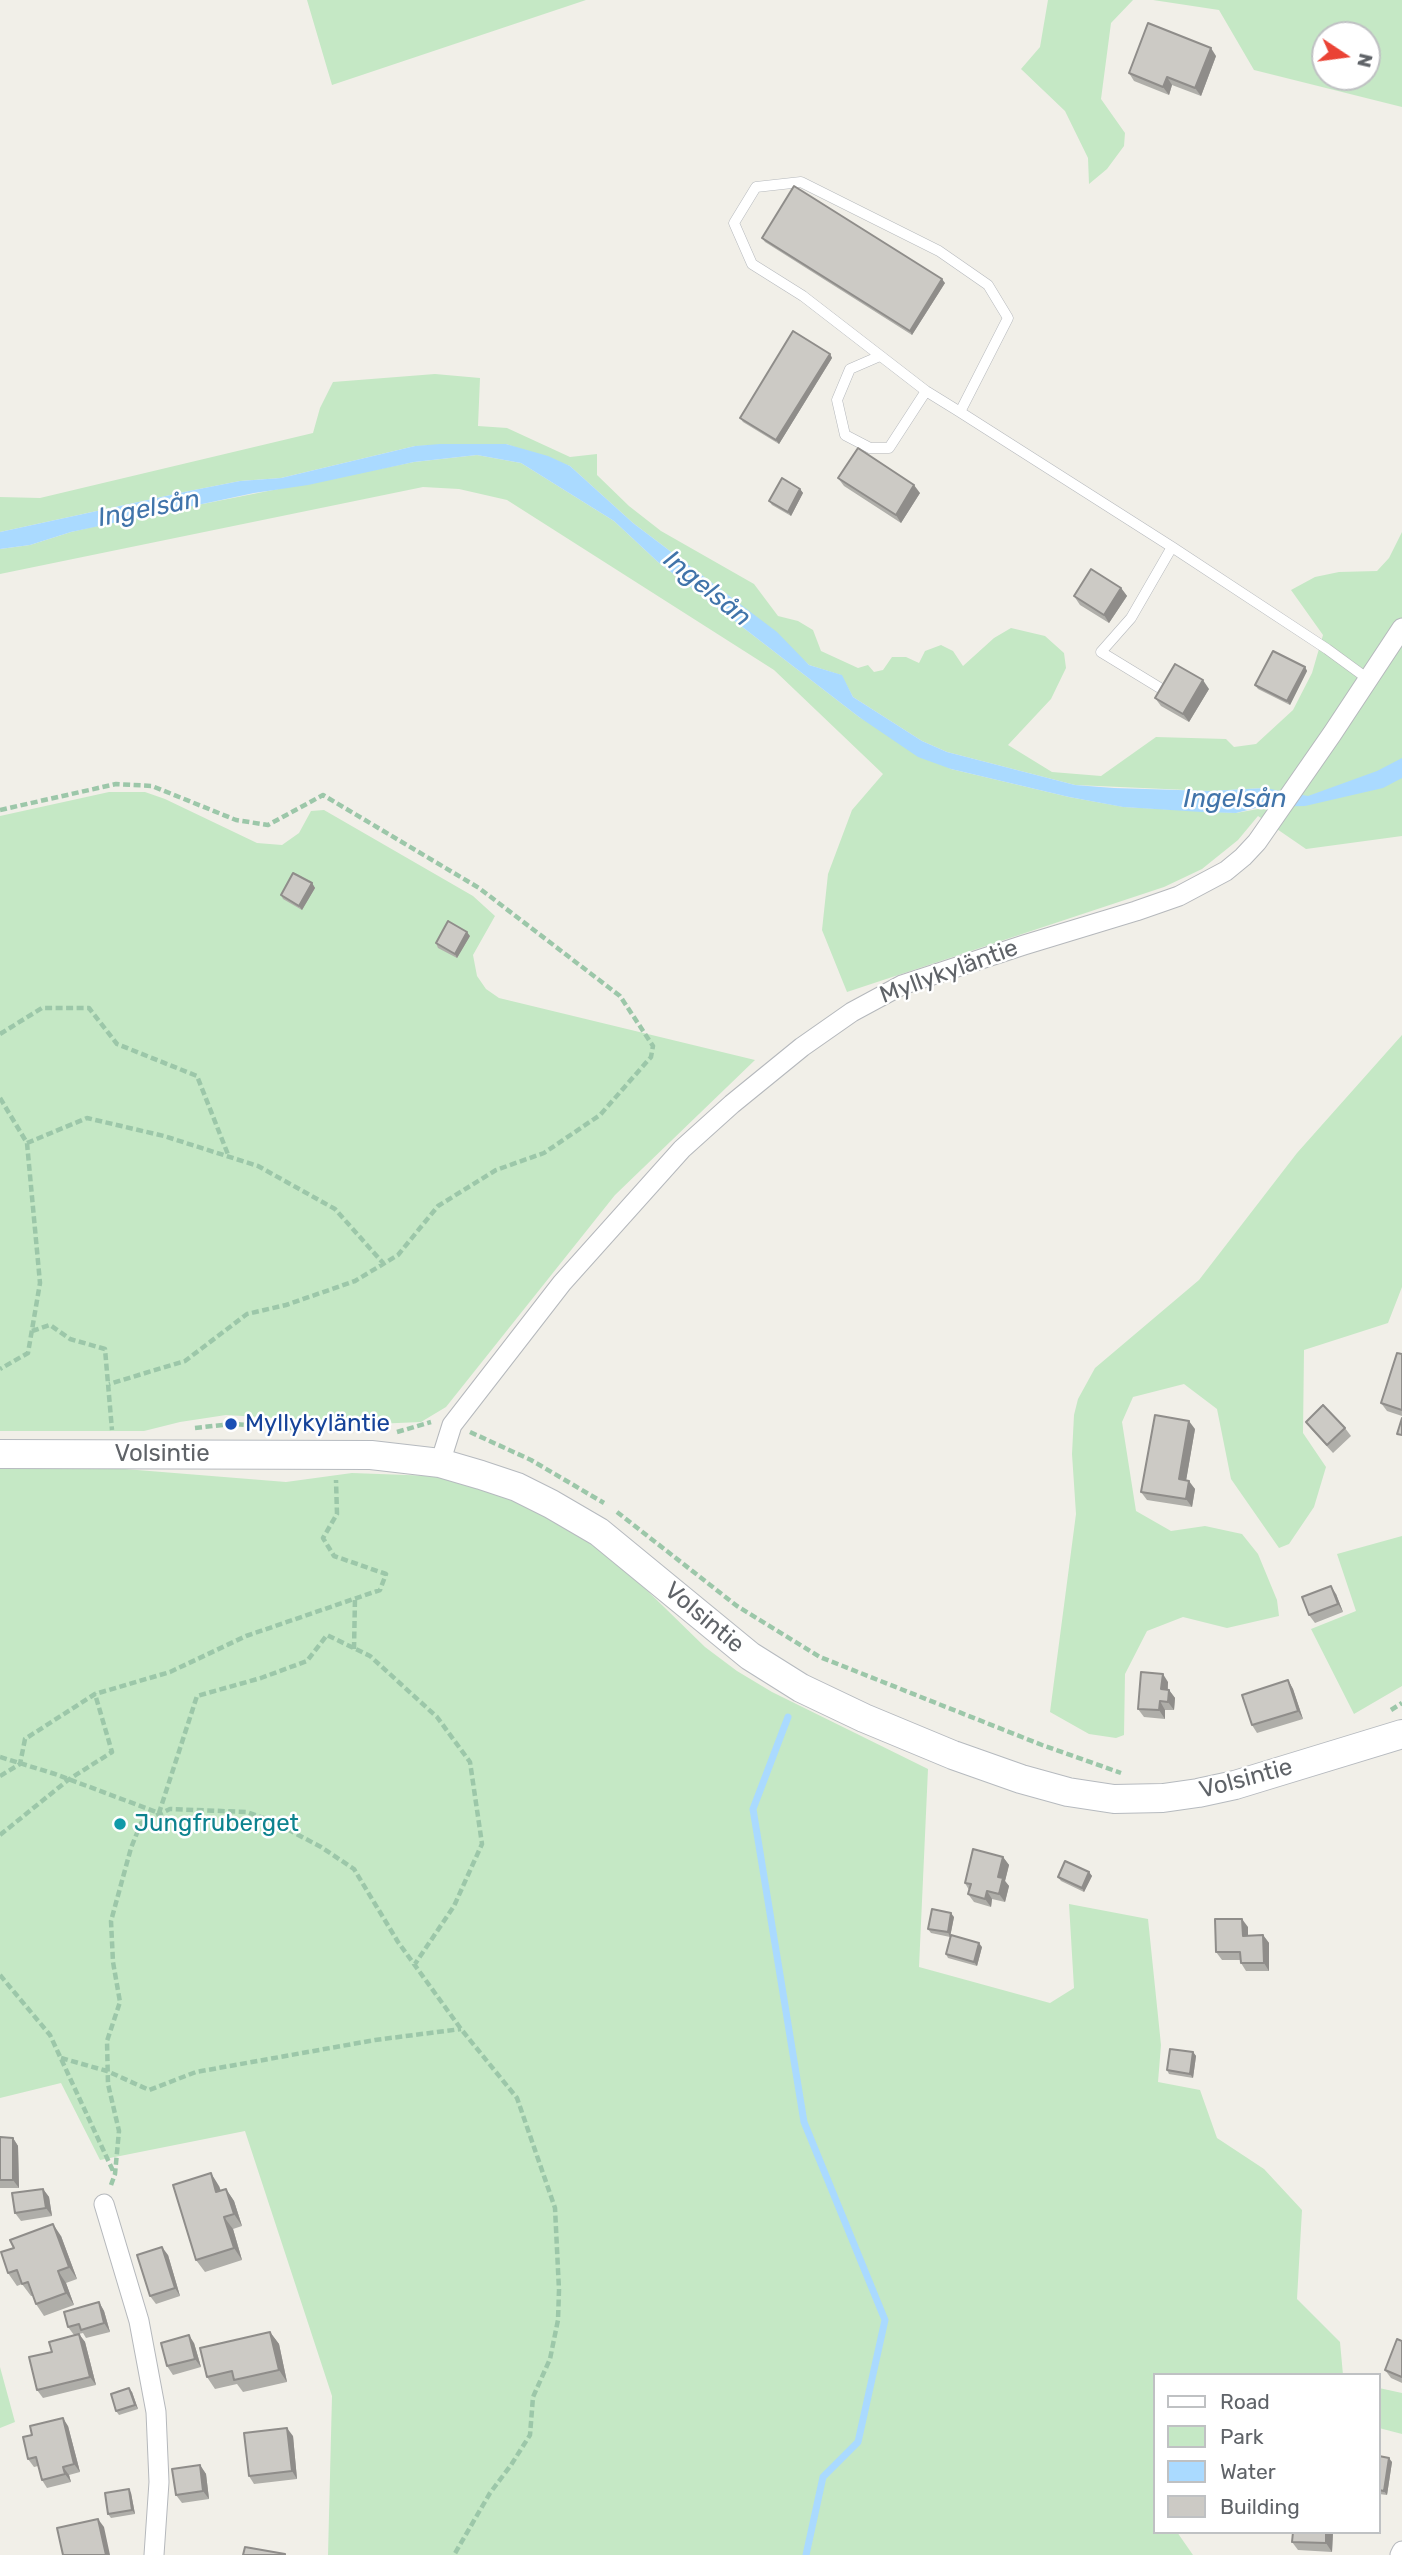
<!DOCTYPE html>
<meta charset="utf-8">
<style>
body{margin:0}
#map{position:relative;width:1402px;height:2555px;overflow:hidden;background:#f1efe8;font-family:Rubik,sans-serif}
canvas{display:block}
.legend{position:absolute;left:1153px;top:2373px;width:228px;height:161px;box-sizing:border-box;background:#fff;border:2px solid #bfc1c3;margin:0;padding:9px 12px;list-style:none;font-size:21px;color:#5f6368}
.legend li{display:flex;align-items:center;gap:14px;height:35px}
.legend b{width:35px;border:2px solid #bfc1c3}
.north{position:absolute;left:1311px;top:21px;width:70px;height:70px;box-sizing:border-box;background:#fff;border:2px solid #bfc1c3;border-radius:50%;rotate:103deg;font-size:19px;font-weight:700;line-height:28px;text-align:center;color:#5f6368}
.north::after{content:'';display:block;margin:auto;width:24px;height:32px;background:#ea4335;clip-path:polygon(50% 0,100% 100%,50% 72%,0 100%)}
</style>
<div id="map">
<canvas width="1402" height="2555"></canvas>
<ul class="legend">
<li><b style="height:9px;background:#fff"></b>Road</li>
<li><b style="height:19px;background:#c5e8c5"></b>Park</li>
<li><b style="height:19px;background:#aadaff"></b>Water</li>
<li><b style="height:19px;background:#cccac5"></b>Building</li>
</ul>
<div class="north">N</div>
</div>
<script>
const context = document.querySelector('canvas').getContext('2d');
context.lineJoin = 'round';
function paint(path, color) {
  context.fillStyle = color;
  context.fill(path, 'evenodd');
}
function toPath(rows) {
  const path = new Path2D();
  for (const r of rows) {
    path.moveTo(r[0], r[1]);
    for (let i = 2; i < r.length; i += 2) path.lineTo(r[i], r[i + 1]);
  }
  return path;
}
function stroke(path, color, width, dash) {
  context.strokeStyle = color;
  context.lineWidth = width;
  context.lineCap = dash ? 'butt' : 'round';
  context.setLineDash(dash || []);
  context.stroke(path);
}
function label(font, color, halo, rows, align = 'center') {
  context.font = font + ' Rubik,sans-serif';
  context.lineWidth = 5;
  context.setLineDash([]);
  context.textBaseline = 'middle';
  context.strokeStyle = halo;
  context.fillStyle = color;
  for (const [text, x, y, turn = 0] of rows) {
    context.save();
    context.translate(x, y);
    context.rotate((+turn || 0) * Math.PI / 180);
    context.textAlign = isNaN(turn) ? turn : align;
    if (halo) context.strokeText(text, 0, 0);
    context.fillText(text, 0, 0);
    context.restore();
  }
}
const green = toPath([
 [307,0,586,0,332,85],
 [1048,0,1133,0,1111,23,1101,99,1125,133,1124,146,1107,169,1089,184,1088,158,1065,111,1021,69,1040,47],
 [1153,0,1402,0,1402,107,1254,70,1219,10],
 [1325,35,1367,35,1367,77,1325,77],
 [435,374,480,378,478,426,507,428,570,457,597,454,597,475,629,506,661,531,754,584,778,616,798,621,813,630,821,651,858,668,868,665,874,672,883,670,892,657,906,657,919,663,925,651,941,645,953,651,963,666,994,638,1011,628,1045,636,1064,653,1066,668,1051,699,1008,745,1052,772,1101,776,1156,737,1226,739,1234,747,1256,744,1293,710,1312,673,1323,635,1291,590,1315,577,1339,572,1377,571,1389,558,1402,532,1402,836,1306,849,1258,816,1238,840,1202,869,1164,887,847,992,822,930,828,874,852,810,883,774,774,670,507,500,459,489,423,487,0,574,0,549,30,545,71,532,122,520,414,462,477,455,521,463,614,521,658,562,859,717,951,769,1069,797,1124,807,1236,813,1269,807,1265,788,1210,791,1075,785,947,752,922,741,853,697,841,675,809,665,736,601,633,523,570,466,506,444,415,446,281,478,240,481,189,491,0,532,0,497,40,498,313,433,320,408,333,382],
 [109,792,145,792,165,799,257,843,282,845,299,833,311,811,324,810,473,896,495,916,473,955,477,976,486,989,499,998,755,1060,615,1195,446,1407,421,1422,375,1424,226,1415,180,1422,144,1431,0,1431,0,816],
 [1402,1035,1402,1287,1388,1323,1304,1350,1303,1433,1326,1467,1314,1507,1289,1544,1279,1548,1231,1479,1217,1409,1184,1384,1133,1397,1122,1422,1136,1511,1171,1531,1205,1526,1242,1534,1258,1554,1277,1600,1279,1616,1227,1628,1183,1617,1147,1631,1125,1674,1124,1735,1116,1738,1089,1734,1050,1712,1076,1514,1072,1454,1074,1415,1078,1399,1095,1368,1199,1280,1297,1153],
 [100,1467,286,1482,352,1473,433,1476,503,1494,557,1520,623,1567,705,1647,737,1671,772,1692,928,1769,919,1967,1050,2003,1074,1988,1069,1904,1148,1919,1161,2045,1158,2082,1200,2090,1217,2138,1264,2169,1302,2210,1297,2299,1340,2342,1343,2375,1155,2375,1155,2532,1177,2532,1193,2555,328,2555,332,2396,245,2131,100,2160,61,2083,0,2098,0,1468],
 [1402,1536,1402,1686,1354,1714,1311,1629,1356,1611,1337,1554],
 [0,2367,15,2422,0,2428],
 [1379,2388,1402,2393,1402,2434,1379,2428]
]);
const water = toPath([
 [440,444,506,444,548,456,570,466,633,523,777,632,809,665,842,675,853,697,922,741,947,752,1075,785,1114,788,1210,791,1265,788,1308,796,1377,771,1402,758,1402,778,1383,788,1305,806,1260,807,1236,813,1202,812,1123,807,1069,797,951,769,918,757,859,717,658,562,614,521,521,463,477,455,414,462,308,485,254,493,71,532,30,545,0,549,0,532,189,491,240,481,281,478,415,446]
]);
const stream = toPath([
 [788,1717,753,1809,804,2122,885,2320,858,2442,823,2477,806,2555]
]);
const path = toPath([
 [0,810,116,784,152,786,236,820,268,825,323,795,479,888,620,996,653,1046,651,1057,600,1115,544,1153,496,1170,438,1206,398,1255,355,1281,286,1305,247,1314,185,1361,109,1384],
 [0,1034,42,1008,89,1008,117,1044,197,1076,229,1157],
 [0,1098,27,1143,40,1283,28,1353,0,1369],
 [27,1143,87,1118,164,1136,258,1166,335,1209,383,1263],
 [32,1331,50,1325,70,1339,105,1349,112,1430],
 [195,1428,231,1424,294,1428],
 [397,1432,431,1422],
 [470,1432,531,1460,604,1503],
 [617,1512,737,1606,820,1657,1042,1745,1121,1773],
 [354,1649,355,1598],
 [1391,1710,1402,1703],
 [0,1757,55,1774,159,1813,197,1696,261,1678,307,1661,327,1635,370,1656,437,1717,470,1762,482,1844,454,1906,415,1964],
 [0,1776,20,1764,25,1739,95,1694,170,1672,246,1636,380,1590,386,1574,334,1556,323,1538,337,1514,336,1480],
 [0,1835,68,1780,112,1752,95,1694],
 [0,1975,50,2035,114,2173],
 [61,2058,107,2071,149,2090,196,2072,375,2040,461,2029],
 [111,2185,115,2174,119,2131,108,2084,107,2041,120,2002,113,1962,111,1921,131,1848,141,1823,170,1809,247,1812,274,1822,321,1847,354,1869,398,1942,461,2029,517,2098,555,2208,559,2290,558,2320,550,2359,533,2397,530,2435,511,2465,490,2493,454,2555]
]);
const lane = toPath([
 [880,356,850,369,837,400,845,435,870,448,889,448,926,391],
 [960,412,926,391,803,296,752,264,734,223,756,187,801,182,939,251,988,285,1008,318,960,412,1172,547,1327,649,1368,679],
 [1160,688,1101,652,1131,618,1172,547]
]);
const street = toPath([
 [440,1463,452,1425,562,1283,682,1149,732,1104,802,1047,852,1012,902,985,1024,945,1136,911,1179,896,1226,871,1243,857,1257,842,1332,734,1402,628],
 [104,2204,139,2321,156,2412,159,2482,154,2555],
 [1400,2555,1402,2551]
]);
const secondary = toPath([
 [0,1454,371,1455,440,1463,481,1475,517,1487,551,1504,599,1532,750,1656,801,1688,864,1718,953,1755,1021,1779,1068,1792,1114,1799,1163,1798,1198,1793,1235,1785,1402,1734]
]);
const wall = toPath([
 [1216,56,1201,96,1172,85,1169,95,1134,81,1129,73],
 [762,238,945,283,912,335,765,242],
 [830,354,832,358,779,444,743,422,740,418],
 [838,478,920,493,901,523,844,486],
 [800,489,803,493,791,516,772,505,769,501],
 [1121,588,1127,596,1109,623,1080,605,1074,596],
 [1305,667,1307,671,1290,705,1258,689,1255,685],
 [1209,689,1189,722,1161,706,1155,698],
 [312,883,315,888,302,910,283,899,281,895],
 [470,936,457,958,438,948,436,943],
 [1402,1354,1402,1416,1387,1411,1381,1403],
 [1306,1422,1345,1428,1351,1436,1333,1453,1312,1430],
 [1195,1429,1186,1480,1195,1489,1192,1507,1147,1500,1141,1492],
 [1336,1594,1343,1612,1315,1623,1309,1615],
 [1288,1680,1293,1689,1303,1719,1257,1733,1252,1725],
 [1168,1682,1168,1690,1169,1690,1175,1698,1174,1710,1165,1710,1165,1719,1144,1717,1138,1709],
 [1003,1857,1009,1865,1005,1881,1009,1886,1005,1902,992,1899,991,1907,974,1902,968,1894,969,1890,965,1883],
 [1089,1872,1092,1876,1084,1892,1061,1881,1058,1877],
 [954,1917,950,1937,931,1933,928,1929],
 [1248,1927,1248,1936,1263,1935,1269,1943,1269,1971,1246,1971,1241,1963,1241,1960,1222,1960,1216,1952],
 [982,1947,977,1966,948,1958,946,1954],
 [1193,2052,1196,2056,1193,2078,1169,2074,1167,2070],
 [0,2137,13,2138,18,2146,19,2188,0,2188],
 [219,2186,221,2191,226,2189,234,2201,242,2226,233,2229,242,2260,205,2272,196,2260],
 [43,2189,49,2197,52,2216,21,2221,15,2213],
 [61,2236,77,2279,66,2283,74,2305,44,2316,36,2304,33,2296,31,2296,22,2284,17,2286,8,2273],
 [168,2255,180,2296,156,2304,150,2296],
 [99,2302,104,2311,110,2332,86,2338,83,2333,74,2335,68,2327],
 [270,2332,279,2344,287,2382,243,2392,237,2384,215,2389,207,2377],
 [79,2334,85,2342,96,2385,43,2398,37,2390,52,2352],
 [1402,2341,1402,2383,1391,2378,1385,2370],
 [194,2343,201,2367,173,2375,167,2366],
 [132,2392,138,2409,119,2415,116,2411],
 [68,2426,80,2472,69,2475,71,2482,47,2488,42,2480,38,2466,34,2467,28,2459],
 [293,2436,297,2479,254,2484,249,2476],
 [1379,2456,1392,2462,1387,2495,1379,2494],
 [200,2465,206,2474,209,2499,182,2503,176,2495],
 [131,2493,135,2514,111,2518,108,2514],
 [1333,2532,1332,2552,1298,2550,1292,2542]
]);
const shadedWall = toPath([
 [1211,48,1216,56,1201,96,1195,88],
 [1167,77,1172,85,1169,95,1163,87],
 [942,279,945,283,912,335,910,331],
 [830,354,832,358,779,444,776,440],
 [914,485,920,493,901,523,896,515],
 [800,489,803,493,791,516,788,512],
 [1121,588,1127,596,1109,623,1104,615],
 [1305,667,1307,671,1290,705,1287,701],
 [1203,680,1209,689,1189,722,1183,714],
 [312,883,315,888,302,910,299,906],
 [467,932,470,936,457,958,455,954],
 [1189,1421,1195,1429,1185,1487,1179,1479],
 [1189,1481,1195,1489,1192,1507,1186,1499],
 [1331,1586,1336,1594,1343,1612,1338,1604],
 [1163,1674,1168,1682,1167,1697,1161,1689],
 [1288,1680,1293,1689,1303,1719,1298,1711],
 [1169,1690,1175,1698,1174,1710,1168,1702],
 [1160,1701,1165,1710,1165,1719,1159,1710],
 [1003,1857,1009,1865,1005,1881,1009,1886,1005,1902,999,1894,998,1877],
 [1089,1872,1092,1876,1084,1892,1082,1888],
 [987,1891,992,1899,991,1907,985,1899],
 [951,1913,954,1917,950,1937,948,1932],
 [1242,1919,1248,1927,1248,1944,1243,1936],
 [1263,1935,1269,1943,1269,1971,1264,1963],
 [979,1943,982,1947,977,1966,974,1962],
 [1193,2052,1196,2056,1193,2078,1190,2074],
 [13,2138,18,2146,19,2188,13,2180],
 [211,2173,219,2186,225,2204,216,2192],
 [43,2189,49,2197,52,2216,46,2208],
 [226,2189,234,2201,242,2226,234,2214],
 [224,2217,233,2229,242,2260,234,2248],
 [53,2224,61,2236,77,2279,69,2267],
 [162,2247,168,2255,180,2296,175,2288],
 [58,2271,66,2283,74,2305,66,2293],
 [99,2302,104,2311,110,2332,104,2323],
 [270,2332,279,2344,287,2382,279,2370],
 [79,2334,85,2342,96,2385,90,2377],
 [189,2335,194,2343,201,2367,195,2359],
 [129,2388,132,2392,138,2409,135,2405],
 [63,2418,68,2426,80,2472,74,2464],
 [287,2428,293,2436,297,2479,292,2471],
 [1389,2458,1392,2462,1387,2495,1384,2491],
 [200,2465,206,2474,209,2499,203,2491],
 [63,2467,69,2475,71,2482,65,2474],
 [129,2489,131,2493,135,2514,132,2510],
 [98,2519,104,2527,110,2555,106,2555],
 [1326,2532,1333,2532,1332,2552,1326,2543]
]);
const building = toPath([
 [1148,23,1211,48,1195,88,1167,77,1163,87,1129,73,1148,23],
 [794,186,942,279,910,331,762,238,794,186],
 [793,331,830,354,776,440,740,418,793,331],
 [858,448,914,485,896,515,838,478,858,448],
 [782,478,800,489,788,512,769,501,782,478],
 [1091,569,1121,588,1104,615,1074,596,1091,569],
 [1273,651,1305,667,1287,701,1255,685,1273,651],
 [1175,664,1203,680,1183,714,1155,698,1175,664],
 [293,873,312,883,299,906,281,895,293,873],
 [448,921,467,932,455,954,436,943,448,921],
 [1397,1353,1402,1354,1402,1410,1381,1403,1397,1353],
 [1323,1405,1345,1428,1327,1445,1306,1422,1323,1405],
 [1155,1415,1189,1421,1179,1479,1189,1481,1186,1499,1141,1492,1155,1415],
 [1402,1418,1402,1435,1397,1434,1402,1418],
 [1331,1586,1338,1604,1309,1615,1302,1597,1331,1586],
 [1141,1672,1163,1674,1161,1689,1169,1690,1168,1702,1160,1701,1159,1710,1138,1709,1141,1672],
 [1288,1680,1298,1711,1252,1725,1242,1695,1288,1680],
 [973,1849,1003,1857,998,1877,1003,1878,999,1894,987,1891,985,1899,968,1894,971,1884,965,1883,973,1849],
 [1065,1861,1089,1872,1082,1888,1058,1877,1065,1861],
 [932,1909,951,1913,948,1932,928,1929,932,1909],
 [1215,1919,1242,1919,1243,1936,1263,1935,1264,1963,1241,1963,1240,1952,1216,1952,1215,1919],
 [951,1935,979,1943,974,1962,946,1954,951,1935],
 [1170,2049,1193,2052,1190,2074,1167,2070,1170,2049],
 [0,2137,13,2138,13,2180,0,2180,0,2137],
 [211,2173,216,2192,226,2189,234,2214,224,2217,234,2248,196,2260,173,2185,211,2173],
 [43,2189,46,2208,15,2213,12,2193,43,2189],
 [53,2224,69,2267,58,2271,66,2293,36,2304,28,2282,22,2284,17,2270,8,2273,1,2252,14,2248,10,2240,53,2224],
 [162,2247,175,2288,150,2296,137,2255,162,2247],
 [99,2302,104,2323,81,2330,79,2324,68,2327,64,2312,99,2302],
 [270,2332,279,2370,234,2380,232,2371,207,2377,200,2348,270,2332],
 [79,2334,90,2377,37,2390,29,2357,52,2352,49,2342,79,2334],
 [189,2335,195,2359,167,2366,161,2343,189,2335],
 [1397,2339,1402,2341,1402,2377,1385,2370,1397,2339],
 [129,2388,135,2405,116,2411,111,2394,129,2388],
 [63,2418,74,2464,63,2467,65,2474,42,2480,36,2457,28,2459,23,2437,32,2435,30,2426,63,2418],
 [287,2428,292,2471,249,2476,244,2433,287,2428],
 [1379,2456,1389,2458,1384,2491,1379,2490,1379,2456],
 [200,2465,203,2491,176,2495,172,2469,200,2465],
 [129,2489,132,2510,108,2514,105,2493,129,2489],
 [98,2519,106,2555,63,2555,57,2528,98,2519],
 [1293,2532,1326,2532,1326,2543,1292,2542,1293,2532],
 [245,2547,285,2554,285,2555,243,2555,245,2547]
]);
const markers = [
 [231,1424,7,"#1a4fb4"],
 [120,1824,7,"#0f9aa8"]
];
const streetNames = [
 ["Myllykyläntie",949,972,-20],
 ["Volsintie",162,1454],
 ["Volsintie",704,1618,40],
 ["Volsintie",1246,1779,-15]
];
const transitNames = [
 ["Myllykyläntie",245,1424]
];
const cultureNames = [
 ["Jungfruberget",134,1824]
];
const waterNames = [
 ["Ingelsån",149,509,-11],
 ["Ingelsån",707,589,39],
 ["Ingelsån",1235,799]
];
paint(green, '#c5e8c5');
paint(water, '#aadaff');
stroke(stream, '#aadaff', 7);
stroke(lane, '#b5b8bc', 11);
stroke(street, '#b5b8bc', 21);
stroke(secondary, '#b6babf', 30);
stroke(path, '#9cc7a9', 4.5, [7, 3.5]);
stroke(lane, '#fff', 10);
stroke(street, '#fff', 19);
stroke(secondary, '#fff', 28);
paint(wall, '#afaea9');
paint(shadedWall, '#8f8d8a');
paint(building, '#cccac5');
stroke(building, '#8f8d8a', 2);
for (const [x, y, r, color] of markers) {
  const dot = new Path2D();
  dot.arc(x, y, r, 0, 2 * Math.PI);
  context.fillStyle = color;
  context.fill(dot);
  stroke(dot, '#fff', 2.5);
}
label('24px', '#5f6368', '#fff', streetNames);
label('24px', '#164399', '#fff', transitNames, 'left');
label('24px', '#0d838f', '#fff', cultureNames, 'left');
label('italic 26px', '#4174aa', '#fff', waterNames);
</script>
